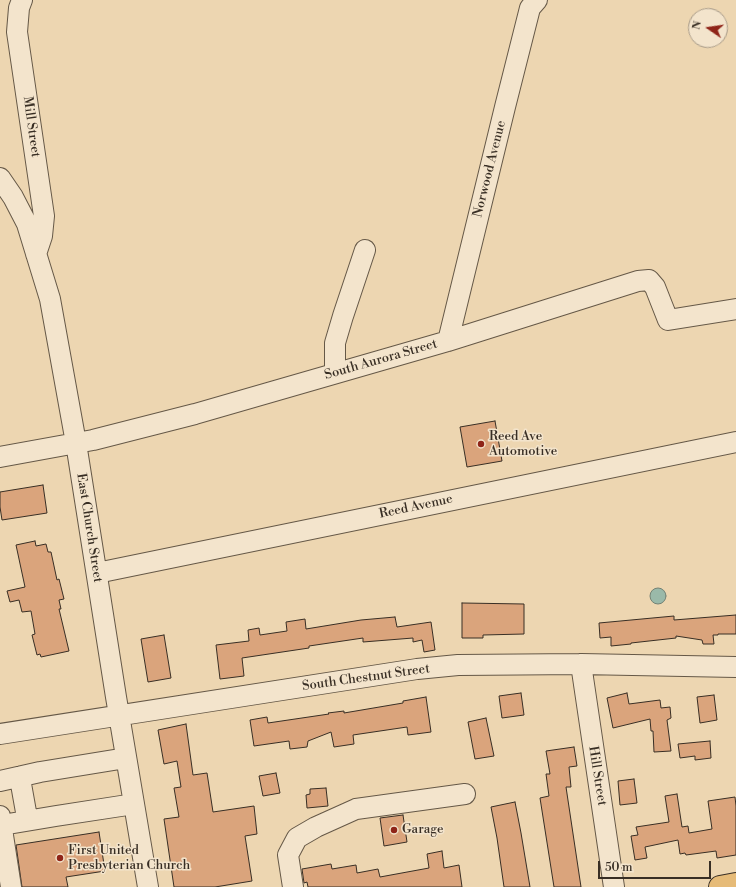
<!DOCTYPE html>
<style>
body{margin:0}
#map{position:relative;width:736px;height:887px;overflow:hidden;background:#edd6b1;font-family:"Libre Bodoni",serif}
canvas{display:block}
.north{position:absolute;left:688px;top:8px;width:40px;height:40px;box-sizing:border-box;background:#f3e4cc;border:1px solid #a89b89;border-radius:50%;rotate:283deg;font-size:11px;font-weight:700;line-height:16px;text-align:center;color:#382e24}
.north::after{content:'';display:block;margin:auto;width:14px;height:18px;background:#8f2418;clip-path:polygon(50% 0,100% 100%,50% 72%,0 100%)}
.scale{position:absolute;left:598px;top:861px;width:113px;height:18px;box-sizing:border-box;border:2px solid #382e24;border-top:0;padding-left:5px;font-size:12px;line-height:14px;white-space:nowrap;color:#382e24;-webkit-text-stroke:3px #f3e4cc;paint-order:stroke}
</style>
<div id="map">
<canvas width="736" height="887"></canvas>
<div class="north">N</div>
<div class="scale">50 m</div>
</div>
<script>
const context = document.querySelector('canvas').getContext('2d');
context.lineJoin = 'round';
function paint(path, color) {
  context.fillStyle = color;
  context.fill(path, 'evenodd');
}
function toPath(rows) {
  const path = new Path2D();
  for (const r of rows) {
    if (r.length === 3) {
      path.moveTo(r[0] + r[2], r[1]);
      path.arc(r[0], r[1], r[2], 0, 2 * Math.PI);
      continue;
    }
    path.moveTo(r[0], r[1]);
    for (let i = 2; i < r.length; i += 2) path.lineTo(r[i], r[i + 1]);
  }
  return path;
}
function stroke(path, color, width, dash) {
  context.strokeStyle = color;
  context.lineWidth = width;
  context.lineCap = dash ? 'butt' : 'round';
  context.setLineDash(dash || []);
  context.stroke(path);
}
function label(font, color, halo, rows, align = 'center') {
  context.font = font + ' "Libre Bodoni",serif';
  context.lineWidth = 3;
  context.setLineDash([]);
  context.textBaseline = 'middle';
  context.strokeStyle = halo;
  context.fillStyle = color;
  for (const [text, x, y, turn = 0] of rows) {
    context.save();
    context.translate(x, y);
    context.rotate((+turn || 0) * Math.PI / 180);
    context.textAlign = isNaN(turn) ? turn : align;
    if (halo) context.strokeText(text, 0, 0);
    context.fillText(text, 0, 0);
    context.restore();
  }
}
const water = toPath([
 [658,596,8]
]);
const building = toPath([
 [495,421,502,461,467,467,460,427,495,421],
 [43,485,47,513,2,520,0,507,0,492,43,485],
 [35,541,36,546,46,544,48,552,51,552,57,580,59,579,64,599,59,600,61,609,59,609,69,651,41,657,40,654,37,655,32,635,35,634,31,611,22,612,19,600,10,602,7,591,25,587,16,545,35,541],
 [462,603,524,604,524,634,483,635,483,638,462,638,462,603],
 [736,615,736,634,718,634,718,635,713,635,714,644,703,644,702,640,676,636,676,638,631,643,631,644,611,646,611,637,600,638,599,623,674,616,674,620,736,615],
 [395,617,397,627,431,622,435,650,424,652,422,640,413,642,413,638,363,642,363,638,309,646,309,648,242,658,244,676,220,679,216,645,249,641,248,630,259,628,260,635,287,631,286,622,305,619,306,629,361,620,395,617],
 [164,635,171,678,148,682,141,639,164,635],
 [521,693,524,715,502,718,499,696,521,693],
 [627,693,629,704,660,700,661,708,670,707,671,718,667,720,671,751,654,752,653,731,651,731,650,719,613,728,607,698,627,693],
 [714,695,717,720,700,723,697,697,714,695],
 [426,697,431,732,408,735,407,727,353,735,354,744,334,747,331,732,308,741,307,747,290,749,289,741,254,746,250,720,267,717,268,723,329,714,328,713,344,711,344,713,403,703,403,701,426,697],
 [486,718,494,756,475,759,468,722,486,718],
 [186,724,193,775,207,773,213,812,254,806,257,834,245,836,252,881,215,887,174,887,164,819,179,817,174,788,181,787,177,761,164,764,158,730,186,724],
 [710,741,711,758,695,760,695,756,680,758,678,744,710,741],
 [574,747,577,766,569,767,571,787,566,787,581,887,554,887,540,798,549,796,546,774,550,774,546,751,574,747],
 [276,773,280,793,263,796,259,776,276,773],
 [634,779,637,803,620,805,618,781,634,779],
 [326,788,328,806,307,808,306,795,310,794,310,789,326,788],
 [677,794,682,827,688,826,689,833,712,829,708,801,735,797,736,806,736,855,717,858,716,851,686,855,685,853,680,854,678,840,645,847,647,858,635,860,631,836,638,835,636,827,669,822,665,796,677,794],
 [515,802,521,833,530,887,504,887,497,838,491,807,515,802],
 [403,815,407,842,384,846,380,818,403,815],
 [99,832,105,871,66,877,68,887,22,887,16,845,99,832],
 [442,851,444,868,459,865,462,887,308,887,307,882,304,883,302,869,331,864,332,869,356,865,357,873,378,869,380,877,429,868,427,854,442,851]
]);
const minor = toPath([
 [22,0,19,8,17,32,44,216,42,236,36,254],
 [0,178,13,197,27,224,50,299,76,443,116,697,148,887],
 [448,341,505,107,530,8,537,0],
 [335,373,335,343,343,316,365,250],
 [0,457,93,440,195,414,448,341,638,281,649,280,655,287,668,320,736,309],
 [97,573,736,442],
 [581,664,614,887],
 [0,734,417,669,458,665,581,664,736,667],
 [22,776,21,784,26,812,30,820],
 [0,781,40,772,126,758],
 [0,816,11,887],
 [2,825,56,816,134,804],
 [293,887,288,855,297,838,316,827,356,809,465,794]
]);
const major = toPath([
 [720,887,736,884]
]);
const markers = [
 [481,444,4,"#8f2418"],
 [394,830,4,"#8f2418"],
 [60,858,4,"#8f2418"]
];
const streetNames = [
 ["Mill Street",31,127,82],
 ["Norwood Avenue",490,169,-76],
 ["South Aurora Street",381,360,-16],
 ["Reed Avenue",416,507,-12],
 ["East Church Street",89,528,81],
 ["South Chestnut Street",366,678,-8],
 ["Hill Street",597,776,81]
];
const poiNames = [
 ["Reed Ave",489,437],
 ["Automotive",489,452],
 ["Garage",402,830],
 ["First United",68,851],
 ["Presbyterian Church",68,866]
];
paint(water, '#9ab9a9');
stroke(water, '#738174', 1);
paint(building, '#daa47c');
stroke(building, '#382e24', 1);
stroke(minor, '#655847', 22);
stroke(major, '#382e24', 24);
stroke(minor, '#f3e4cc', 20);
stroke(major, '#e6bb78', 22);
for (const [x, y, r, color] of markers) {
  const dot = new Path2D();
  dot.arc(x, y, r, 0, 2 * Math.PI);
  context.fillStyle = color;
  context.fill(dot);
  stroke(dot, '#f3e4cc', 1.5);
}
label('13px', '#382e24', '#f3e4cc', streetNames);
label('13px', '#382e24', '#f3e4cc', poiNames, 'left');
</script>
